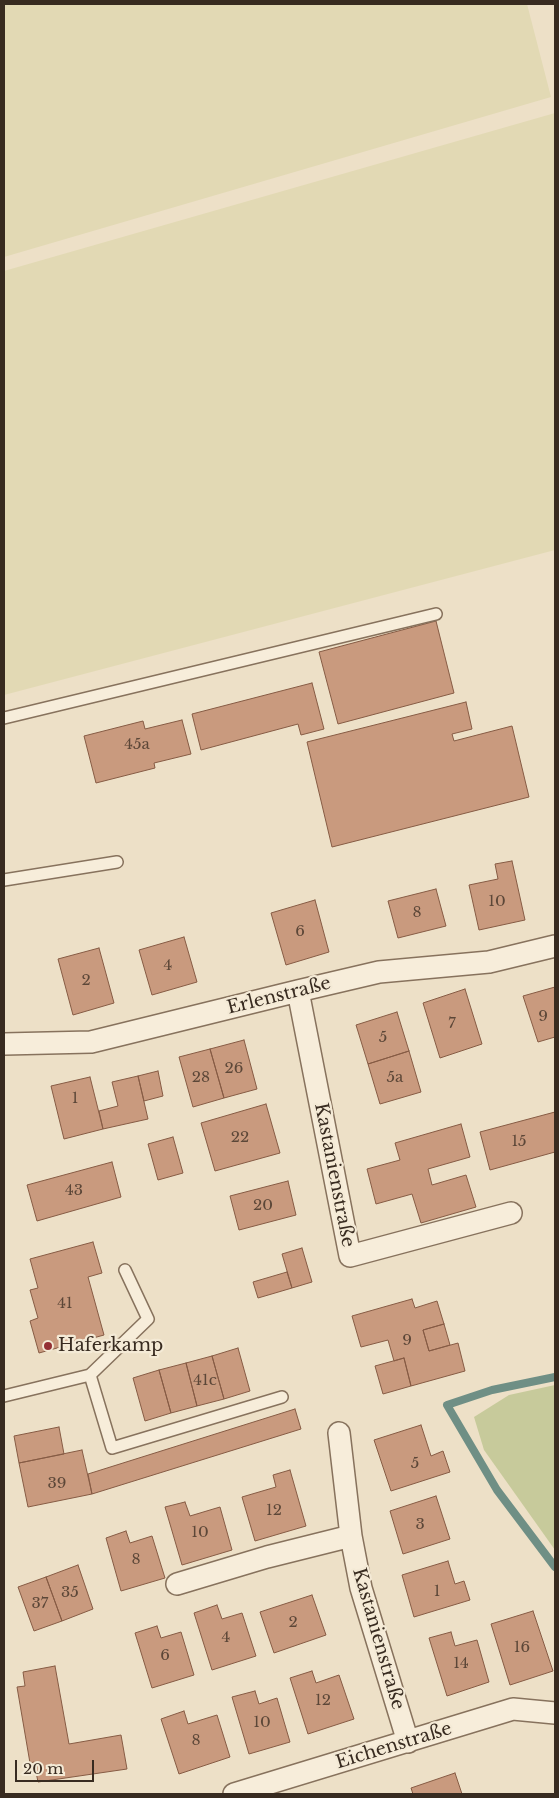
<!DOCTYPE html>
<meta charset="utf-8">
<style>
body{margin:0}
#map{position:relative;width:559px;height:1798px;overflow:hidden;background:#ede0c7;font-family:"Libre Baskerville",serif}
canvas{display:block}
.frame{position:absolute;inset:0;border:5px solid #382b20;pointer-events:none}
.scale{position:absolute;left:15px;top:1760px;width:79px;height:22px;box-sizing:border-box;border:2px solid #382b20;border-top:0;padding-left:6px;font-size:15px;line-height:18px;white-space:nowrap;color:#382b20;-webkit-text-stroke:4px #f4ead6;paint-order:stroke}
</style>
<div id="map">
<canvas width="559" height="1798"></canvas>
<div class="frame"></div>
<div class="scale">20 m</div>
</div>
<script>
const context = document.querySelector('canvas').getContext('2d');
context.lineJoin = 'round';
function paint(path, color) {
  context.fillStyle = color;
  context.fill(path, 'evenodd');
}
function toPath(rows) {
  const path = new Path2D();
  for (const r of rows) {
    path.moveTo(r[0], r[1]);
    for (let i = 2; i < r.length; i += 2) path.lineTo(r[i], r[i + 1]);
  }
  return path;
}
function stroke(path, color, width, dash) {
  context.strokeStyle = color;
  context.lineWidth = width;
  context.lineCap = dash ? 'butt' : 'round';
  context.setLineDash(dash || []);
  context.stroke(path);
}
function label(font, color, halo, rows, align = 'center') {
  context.font = font + ' "Libre Baskerville",serif';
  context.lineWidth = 4.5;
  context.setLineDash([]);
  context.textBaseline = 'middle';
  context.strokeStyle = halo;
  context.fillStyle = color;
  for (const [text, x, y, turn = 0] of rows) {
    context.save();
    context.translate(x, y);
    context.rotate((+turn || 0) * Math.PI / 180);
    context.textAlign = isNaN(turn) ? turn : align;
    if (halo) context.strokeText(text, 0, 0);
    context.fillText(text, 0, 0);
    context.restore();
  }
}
const farmland = toPath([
 [4,4,527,4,551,97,4,257],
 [555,113,555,550,4,695,4,271]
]);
const green = toPath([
 [555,1385,555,1550,484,1450,474,1417,509,1395]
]);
const stream = toPath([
 [555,1377,492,1390,447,1405,497,1490,555,1567]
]);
const building = toPath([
 [436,621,454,693,338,724,319,652,436,621],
 [312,683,324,729,301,735,298,724,201,750,192,714,312,683],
 [466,702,472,729,452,734,454,741,512,726,529,797,332,847,307,742,466,702],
 [182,720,191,754,154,763,155,768,96,783,84,736,143,721,145,729,182,720],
 [512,861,525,920,479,930,469,885,498,879,495,864,512,861],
 [436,889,446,926,398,938,388,901,436,889],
 [315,900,329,952,286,965,271,913,315,900],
 [184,937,197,982,152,995,139,950,184,937],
 [99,948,114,1003,73,1015,58,959,99,948],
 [555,987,555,1037,538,1042,523,996,555,987],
 [465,989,482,1044,440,1058,423,1003,465,989],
 [397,1012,409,1051,368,1064,356,1025,397,1012],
 [244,1040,257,1089,224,1098,210,1049,244,1040],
 [210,1049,224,1098,193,1107,179,1057,210,1049],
 [409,1051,421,1092,380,1104,368,1064,409,1051],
 [158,1071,163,1096,144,1101,138,1076,158,1071],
 [138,1076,148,1119,103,1129,99,1111,118,1106,112,1082,138,1076],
 [90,1077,103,1129,64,1139,51,1086,90,1077],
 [266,1104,280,1153,215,1171,201,1123,266,1104],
 [555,1112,555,1152,490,1170,480,1132,555,1112],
 [461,1124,470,1157,428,1169,432,1185,466,1175,476,1207,421,1223,412,1194,376,1204,367,1169,400,1160,395,1143,461,1124],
 [173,1137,183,1173,158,1180,148,1144,173,1137],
 [112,1162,121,1197,37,1221,27,1185,112,1162],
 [288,1181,296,1215,239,1230,230,1196,288,1181],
 [93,1242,102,1273,88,1277,104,1335,39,1353,30,1321,38,1318,30,1290,38,1288,30,1259,93,1242],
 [302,1248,312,1282,292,1288,282,1254,302,1248],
 [287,1272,292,1288,258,1298,253,1282,287,1272],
 [412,1299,415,1308,437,1301,444,1324,423,1330,429,1351,458,1343,465,1371,411,1386,404,1358,394,1361,388,1340,361,1347,352,1316,412,1299],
 [444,1324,450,1345,429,1351,423,1330,444,1324],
 [238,1348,250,1391,224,1399,212,1356,238,1348],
 [212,1356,224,1399,197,1406,186,1363,212,1356],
 [404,1358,411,1386,383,1394,375,1366,404,1358],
 [186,1363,197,1406,171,1413,159,1370,186,1363],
 [159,1370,171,1413,145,1421,133,1378,159,1370],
 [295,1409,301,1429,92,1494,88,1474,295,1409],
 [421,1425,431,1456,443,1451,450,1472,391,1491,374,1440,421,1425],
 [59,1427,64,1454,19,1463,14,1436,59,1427],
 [82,1450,92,1494,28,1507,19,1463,82,1450],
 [290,1470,306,1526,255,1541,242,1497,276,1487,273,1475,290,1470],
 [436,1496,450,1539,403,1554,390,1511,436,1496],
 [185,1502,190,1516,220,1507,232,1550,182,1565,165,1507,185,1502],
 [126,1531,130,1543,152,1536,165,1578,121,1591,106,1538,126,1531],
 [448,1561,455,1584,464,1581,470,1600,414,1617,402,1575,448,1561],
 [78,1565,93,1609,62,1621,46,1577,78,1565],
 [46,1577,62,1621,34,1631,18,1587,46,1577],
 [312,1595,326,1635,274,1653,260,1612,312,1595],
 [217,1605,222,1619,242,1613,256,1656,212,1670,194,1613,217,1605],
 [533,1611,553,1671,510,1685,491,1624,533,1611],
 [157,1626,161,1638,181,1632,194,1675,152,1688,135,1633,157,1626],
 [451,1632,455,1646,477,1640,489,1682,447,1696,429,1638,451,1632],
 [55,1666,69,1744,121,1735,127,1769,38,1782,34,1762,30,1763,17,1687,25,1686,23,1672,55,1666],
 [312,1671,316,1683,339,1675,354,1719,308,1734,290,1678,312,1671],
 [255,1691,259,1704,277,1698,290,1742,249,1754,232,1697,255,1691],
 [184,1711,188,1724,217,1715,230,1757,179,1774,161,1719,184,1711],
 [455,1773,462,1794,413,1794,411,1788,455,1773]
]);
const lane = toPath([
 [4,718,436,614],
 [4,880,117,862],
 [90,1375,148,1319,125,1270],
 [4,1396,90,1375,112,1448,282,1397]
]);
const street = toPath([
 [298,991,350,1256,511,1213],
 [4,1044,91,1042,298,991,379,972,489,962,555,946],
 [339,1433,351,1536,361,1588,408,1742],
 [177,1584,267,1557,351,1536],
 [234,1794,513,1709,555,1713]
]);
const markers = [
 [48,1346,5,"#943034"]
];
const numberNames = [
 ["45a",137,745],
 ["10",497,902],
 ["8",417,913],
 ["6",300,932],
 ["4",168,966],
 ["2",86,981],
 ["9",543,1017],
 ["7",452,1024],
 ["5",383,1038],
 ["26",234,1069],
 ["28",201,1078],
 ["5a",395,1078],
 ["1",75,1099],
 ["22",240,1138],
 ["15",519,1142],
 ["43",74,1191],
 ["20",263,1206],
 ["41",65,1304],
 ["9",407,1341],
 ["41c",205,1381],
 ["5",415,1464],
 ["39",57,1484],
 ["12",274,1511],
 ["3",420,1525],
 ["10",200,1533],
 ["8",136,1560],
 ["1",437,1592],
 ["35",70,1593],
 ["37",40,1604],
 ["2",293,1623],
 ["4",226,1638],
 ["16",522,1648],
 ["6",165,1656],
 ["14",461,1664],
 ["12",323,1701],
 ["10",262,1723],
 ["8",196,1741]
];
const streetNames = [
 ["Erlenstraße",279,996,-14],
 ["Kastanienstraße",334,1175,79],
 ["Kastanienstraße",378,1639,74],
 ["Eichenstraße",394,1746,-17]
];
const poiNames = [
 ["Haferkamp",58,1346]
];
paint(farmland, '#e2d9b4');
paint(green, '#c7ca9b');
stroke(stream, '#6f8f85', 8);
paint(building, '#c99a7e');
stroke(building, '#865b44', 1);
stroke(lane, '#87725d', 14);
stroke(street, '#87725d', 24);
stroke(lane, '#f7edda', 11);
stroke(street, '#f7edda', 21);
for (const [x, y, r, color] of markers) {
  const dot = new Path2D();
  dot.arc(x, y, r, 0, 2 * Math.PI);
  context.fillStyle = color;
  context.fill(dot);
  stroke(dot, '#f4ead6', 2);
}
label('15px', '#5c4738', null, numberNames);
label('18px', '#382b20', '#f4ead6', streetNames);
label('18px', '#382b20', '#f4ead6', poiNames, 'left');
</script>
